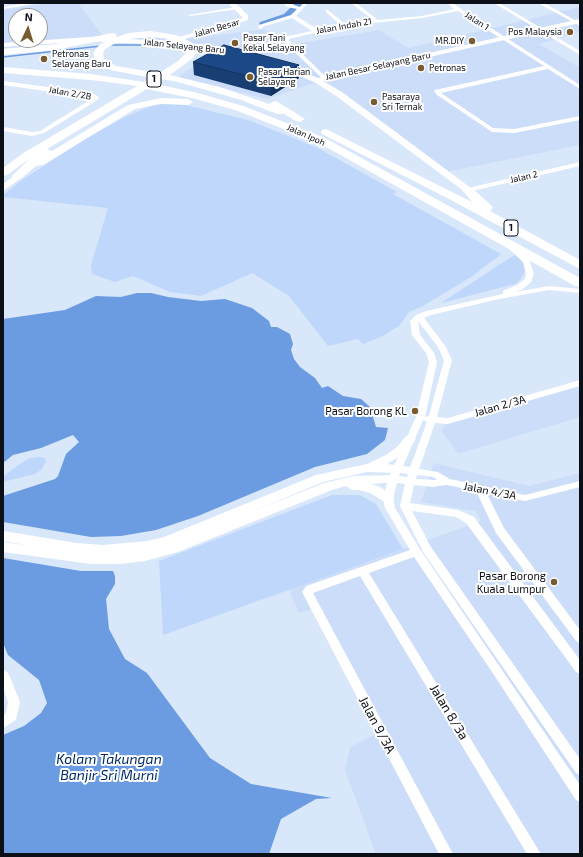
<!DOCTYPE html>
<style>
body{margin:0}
#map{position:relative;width:583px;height:857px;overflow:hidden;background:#d9e7fb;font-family:"Exo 2",sans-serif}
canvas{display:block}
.frame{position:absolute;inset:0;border:4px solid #0b0f16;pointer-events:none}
.north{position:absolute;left:8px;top:8px;width:40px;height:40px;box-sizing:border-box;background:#fff;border:1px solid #9d9fa2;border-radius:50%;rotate:4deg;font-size:11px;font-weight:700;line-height:16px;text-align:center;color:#0b0f16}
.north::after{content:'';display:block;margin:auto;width:14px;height:18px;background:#785c2f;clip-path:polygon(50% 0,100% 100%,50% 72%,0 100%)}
</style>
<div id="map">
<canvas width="583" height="857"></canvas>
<div class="frame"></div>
<div class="north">N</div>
</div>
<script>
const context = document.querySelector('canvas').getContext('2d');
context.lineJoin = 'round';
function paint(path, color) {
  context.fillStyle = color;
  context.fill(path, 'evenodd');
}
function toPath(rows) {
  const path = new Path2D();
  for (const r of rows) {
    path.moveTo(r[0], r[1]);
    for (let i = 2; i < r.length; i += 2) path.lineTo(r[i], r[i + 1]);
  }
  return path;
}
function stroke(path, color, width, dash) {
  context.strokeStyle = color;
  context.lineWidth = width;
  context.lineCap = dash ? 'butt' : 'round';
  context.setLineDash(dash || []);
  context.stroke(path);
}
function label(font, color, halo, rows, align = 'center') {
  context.font = font + ' "Exo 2",sans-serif';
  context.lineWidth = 4;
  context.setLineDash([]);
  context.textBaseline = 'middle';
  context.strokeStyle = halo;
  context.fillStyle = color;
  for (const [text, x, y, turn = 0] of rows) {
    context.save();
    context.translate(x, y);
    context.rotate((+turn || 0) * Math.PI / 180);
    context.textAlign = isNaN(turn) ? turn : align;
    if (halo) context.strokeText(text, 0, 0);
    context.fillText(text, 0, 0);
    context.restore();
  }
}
const built = toPath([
 [50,3,78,3,103,36,195,38,266,29,283,46,379,30,408,48,580,7,580,32,539,44,580,68,580,145,441,173,343,99,314,83,267,99,178,77,206,58,209,50,175,46,102,41,3,48,3,10],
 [16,16,40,16,40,40,16,40],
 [580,385,580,417,461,453,457,452,441,430,448,423],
 [434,463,529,486,580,473,580,854,376,854,345,770,350,747,376,734,311,609,299,613,289,590,481,521,475,511,421,502]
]);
const green = toPath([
 [156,104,181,104,248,120,316,147,397,192,393,194,501,254,471,277,423,306,409,312,400,325,383,336,363,344,358,339,328,346,289,296,252,273,201,296,170,292,133,276,115,282,92,274,91,265,108,208,3,197,3,195,22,180,90,136,127,116],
 [516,254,523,263,525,271,521,279,515,284,441,303],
 [41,457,45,458,46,461,42,469,35,474,3,482,3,477,17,466,30,458],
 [332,495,360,495,376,504,403,549,163,635,159,561]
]);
const water = toPath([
 [137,293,151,293,168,297,201,301,225,299,252,308,269,321,271,327,277,327,290,334,293,344,291,350,294,359,300,367,315,378,322,388,328,386,343,396,361,399,370,407,376,427,388,428,385,440,367,454,315,467,198,516,156,530,121,536,91,537,3,522,3,496,55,479,58,476,66,454,79,442,73,435,41,448,13,455,3,463,3,319,65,310,96,296,121,297],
 [3,558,81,571,113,571,115,576,115,584,106,599,109,629,125,659,147,673,210,758,251,784,332,798,316,799,281,819,269,854,3,854,3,735,24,726,41,713,47,703,39,680,8,655,3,643]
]);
const stream = toPath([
 [110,45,141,45],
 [3,57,101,46]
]);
const river = toPath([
 [295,3,304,3,290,18,263,27,259,24,260,22,284,14,295,3]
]);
const minor = toPath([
 [27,3,39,3,3,9,3,7,27,3],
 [283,3,288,3,300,7,303,3,308,3,296,16,317,29,339,24,326,12,326,10,328,10,344,23,373,20,351,3,356,3,378,20,422,16,454,9,447,3,452,3,580,85,580,89,548,69,441,93,493,128,514,129,580,116,580,120,514,133,492,132,437,95,434,91,435,90,544,66,458,11,422,18,343,26,289,39,289,41,326,77,326,79,324,80,283,41,284,37,312,31,292,18,263,27,262,29,258,28,259,25,291,15,297,9,287,7,283,3],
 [494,3,499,3,580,51,580,55,494,3],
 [538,3,544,3,580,23,580,26,538,3],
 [236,7,238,7,238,9,190,16,188,15,236,7],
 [3,81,92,93,99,97,96,101,44,133,32,136,3,131,3,127,32,132,40,131,93,98,3,85,3,81],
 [580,162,580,166,468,192,465,190,468,188,580,162],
 [511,247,517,247,529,259,534,274,531,282,523,289,515,292,549,286,580,289,580,293,549,290,499,299,431,315,424,318,446,347,452,360,437,417,448,418,580,380,580,386,448,424,435,423,419,469,438,472,450,479,525,495,580,481,580,487,525,501,487,494,504,528,580,630,580,643,576,641,496,533,476,491,447,485,432,487,414,485,410,503,458,510,474,517,580,660,580,674,576,672,466,523,456,517,412,511,431,547,580,759,580,775,576,773,423,552,400,506,405,484,397,483,393,499,395,508,420,549,580,785,580,802,576,800,490,669,414,557,369,573,541,854,527,854,360,576,313,593,453,854,439,854,302,592,306,586,410,550,385,508,383,499,388,479,416,417,429,362,426,353,412,335,410,321,416,315,426,311,503,294,503,291,517,285,525,279,526,274,523,262,511,251,511,247],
 [418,321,438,347,444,360,429,416,425,417,437,362,434,353,420,335,418,321],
 [423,420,427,422,410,467,403,466,423,420],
 [400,473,408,474,407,477,399,476,400,473],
 [417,475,433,477,437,480,416,479,417,475],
 [3,670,7,672,10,677,20,702,16,720,3,728,3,716,6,713,8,702,3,688,3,670]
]);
const tertiary = toPath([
 [228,3,235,3,248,15,248,20,175,42,215,46,235,51,236,52,233,54,215,50,164,45,89,41,3,47,3,43,89,37,168,41,169,40,243,18,228,3],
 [580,19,580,23,323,81,342,92,471,188,472,190,468,193,465,192,336,96,314,82,281,68,282,66,288,66,318,78,580,19],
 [18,173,21,174,22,176,21,178,3,191,3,184,18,173],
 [410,435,414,436,416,439,414,442,405,453,387,464,402,466,404,469,402,472,398,473,367,472,323,482,248,513,324,483,353,476,393,475,397,476,399,479,397,482,371,484,380,487,393,496,394,499,393,502,388,504,370,493,359,490,352,490,346,486,332,490,178,552,145,561,120,564,91,564,3,552,3,542,32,546,3,541,3,531,77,543,103,545,147,541,164,537,316,475,367,464,386,455,397,447,406,436,410,435]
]);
const trunk = toPath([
 [150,31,176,35,191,42,196,48,197,52,193,58,170,75,220,87,269,104,274,101,278,102,305,119,300,122,296,121,284,114,277,114,241,100,178,82,162,79,155,84,198,93,243,106,325,138,580,278,580,287,575,286,317,142,235,110,196,99,147,89,47,149,52,151,128,105,161,98,188,99,193,102,188,105,161,104,135,109,43,165,36,166,22,178,14,178,12,176,29,159,7,175,3,176,3,168,25,152,137,86,91,80,3,73,3,67,91,74,144,82,152,78,110,70,96,62,93,53,99,45,110,39,55,50,3,55,3,49,55,44,113,33,116,34,117,37,129,33,150,31],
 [150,37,171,39,185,46,187,52,178,61,159,73,116,66,104,59,103,53,105,49,114,44,130,39,150,37],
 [326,129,472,202,462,190,464,188,472,188,491,205,493,208,490,211,580,260,580,269,447,198,322,134,321,132,322,130,326,129]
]);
const wall = toPath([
 [193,62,299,65,299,78,271,96,194,75]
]);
const shadedWall = toPath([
 [299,65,299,78,271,96,271,82]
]);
const building = toPath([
 [224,45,299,65,271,82,193,62,224,45]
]);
const markers = [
 [570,32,4,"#785c2f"],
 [472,41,4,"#785c2f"],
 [235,43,4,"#785c2f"],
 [44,59,4,"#785c2f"],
 [421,68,4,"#785c2f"],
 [250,77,4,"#785c2f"],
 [374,102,4,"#785c2f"],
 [415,411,4,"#785c2f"],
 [554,582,4,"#785c2f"]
];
const farStreetnames = [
 ["Jalan 1",477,21,33],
 ["Jalan Indah 21",344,26,-10],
 ["Jalan Besar",217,28,-16],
 ["Jalan Selayang Baru",184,46,6],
 ["Jalan Besar Selayang Baru",378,66,-12],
 ["Jalan 2/2B",70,93,10],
 ["Jalan Ipoh",306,135,24],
 ["Jalan 2",524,177,-13]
];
const farPoinames = [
 ["Pos Malaysia",562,32,"right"],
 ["Pasar Tani",243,38],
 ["Kekal Selayang",243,48],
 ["MR.DIY",464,41,"right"],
 ["Petronas",52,54],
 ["Selayang Baru",52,64],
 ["Petronas",429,68],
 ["Pasar Harian",258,72],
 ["Selayang",258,82],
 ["Pasaraya",382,97],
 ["Sri Ternak",382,107]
];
const shields = [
 [154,79,14],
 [511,228,14]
];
const shieldNames = [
 ["1",154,79],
 ["1",511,228]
];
const streetNames = [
 ["Jalan 2/3A",500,406,-16],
 ["Jalan 4/3A",490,491,11]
];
const poiNames = [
 ["Pasar Borong KL",407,411],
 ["Pasar Borong",546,576],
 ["Kuala Lumpur",546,589]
];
const nearStreetnames = [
 ["Jalan 8/3a",449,712,59],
 ["Jalan 9/3A",377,725,62]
];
const nearWaternames = [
 ["Kolam Takungan",109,759],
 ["Banjir Sri Murni",109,775]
];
paint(built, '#cbddf8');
paint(green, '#bfd7fa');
paint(water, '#6b9be0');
stroke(stream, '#6b9be0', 1.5);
paint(river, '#6b9be0');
paint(minor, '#fff');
paint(tertiary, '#fff');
paint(trunk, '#fff');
paint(wall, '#183e74');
paint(shadedWall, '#14325e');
paint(building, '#1c4887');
stroke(building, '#14325e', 1);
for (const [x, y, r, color] of markers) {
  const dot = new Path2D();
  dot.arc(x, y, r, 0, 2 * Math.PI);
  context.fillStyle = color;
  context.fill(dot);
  stroke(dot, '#fff', 1.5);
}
label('9px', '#0b0f16', '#fff', farStreetnames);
label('9px', '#0b0f16', '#fff', farPoinames, 'left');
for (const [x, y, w] of shields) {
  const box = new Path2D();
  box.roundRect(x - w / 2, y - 8, w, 16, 3);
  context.fillStyle = '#fff';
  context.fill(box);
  stroke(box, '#0b0f16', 1);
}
label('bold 10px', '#0b0f16', null, shieldNames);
label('11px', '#0b0f16', '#fff', streetNames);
label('11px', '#0b0f16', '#fff', poiNames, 'right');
label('13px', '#0b0f16', '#fff', nearStreetnames);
label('italic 14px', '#002c69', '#fff', nearWaternames);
</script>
